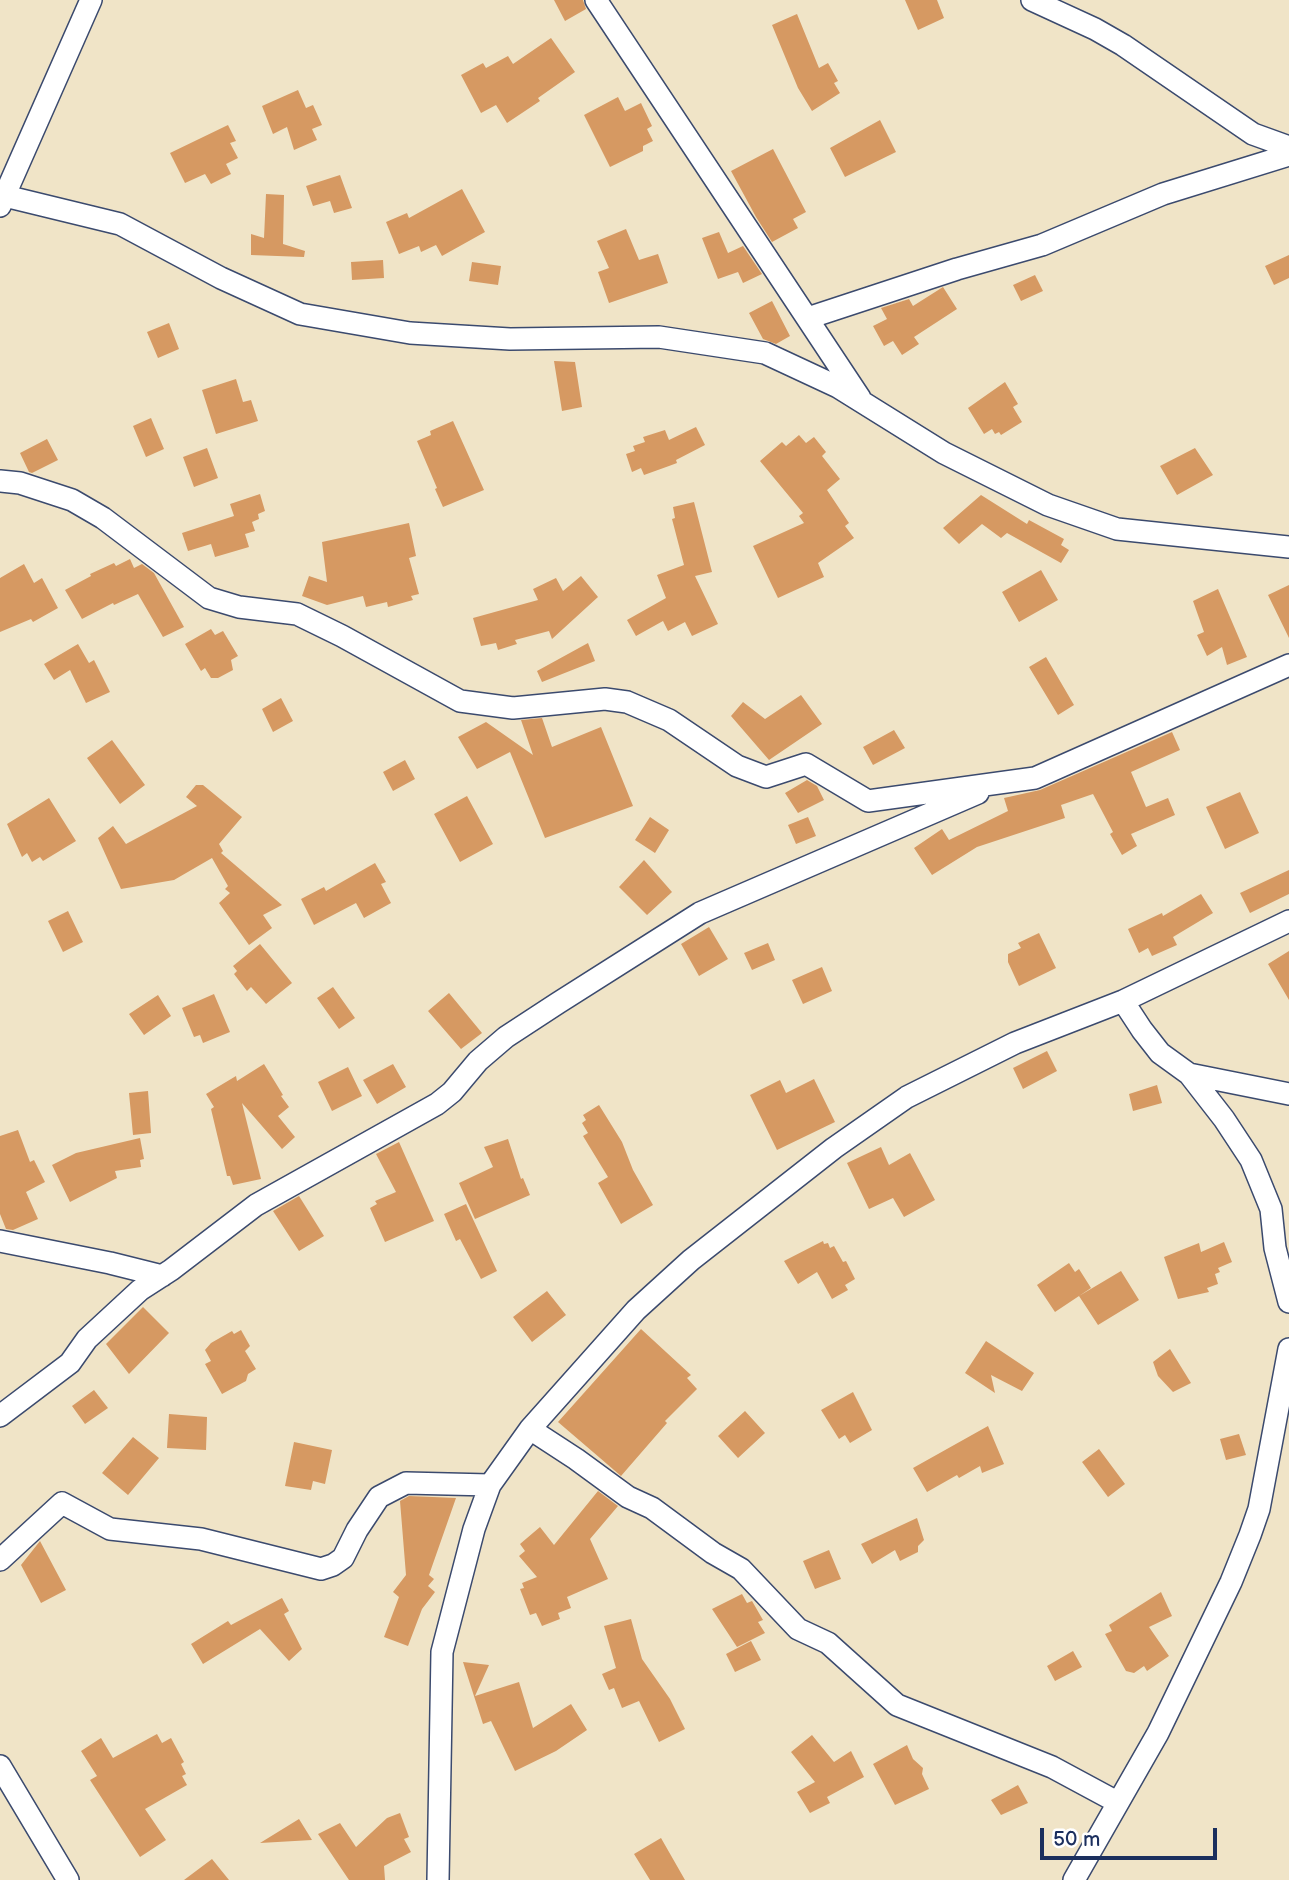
<!DOCTYPE html>
<style>
body{margin:0}
#map{position:relative;width:1289px;height:1880px;overflow:hidden;background:#f0e4c7;font-family:"Balsamiq Sans",sans-serif}
canvas{display:block}
.scale{position:absolute;left:1040px;top:1828px;width:177px;height:32px;box-sizing:border-box;border:4px solid #1b2f5e;border-top:0;padding-left:9px;font-size:21px;line-height:24px;white-space:nowrap;color:#1b2f5e;-webkit-text-stroke:5px #fff;paint-order:stroke}
</style>
<div id="map">
<canvas width="1289" height="1880"></canvas>
<div class="scale">50 m</div>
</div>
<script>
const context = document.querySelector('canvas').getContext('2d');
context.lineJoin = 'round';
function paint(path, color) {
  context.fillStyle = color;
  context.fill(path, 'evenodd');
}
function toPath(rows) {
  const path = new Path2D();
  for (const r of rows) {
    path.moveTo(r[0], r[1]);
    for (let i = 2; i < r.length; i += 2) path.lineTo(r[i], r[i + 1]);
  }
  return path;
}
function stroke(path, color, width, dash) {
  context.strokeStyle = color;
  context.lineWidth = width;
  context.lineCap = dash ? 'butt' : 'round';
  context.setLineDash(dash || []);
  context.stroke(path);
}
const building = toPath([
 [554,0,583,0,586,9,565,21],
 [905,0,937,0,944,18,918,30],
 [797,14,819,68,828,63,838,81,834,83,840,93,812,111,798,88,772,25],
 [551,38,575,72,538,98,540,101,507,123,496,105,481,113,461,75,483,63,486,68,508,56,513,64],
 [298,90,306,108,313,105,322,125,312,129,317,140,294,150,287,127,273,134,262,106],
 [618,97,625,111,641,103,652,126,647,129,653,141,643,146,643,151,610,167,584,115],
 [880,120,896,152,845,177,830,148],
 [228,125,236,141,230,143,238,158,226,164,231,174,211,184,205,174,185,183,170,153],
 [773,149,806,212,793,219,798,228,772,242,756,217,731,171],
 [340,175,352,208,334,213,330,201,313,206,306,186],
 [462,189,485,232,442,256,436,245,421,252,419,246,399,254,386,222,407,213,409,218],
 [266,194,284,195,283,244,305,251,304,257,251,255,251,234,264,238],
 [626,229,639,260,658,254,668,283,609,303,598,272,609,268,597,241],
 [719,232,728,253,743,246,762,274,743,283,738,272,718,279,702,238],
 [1289,255,1289,278,1274,285,1265,266],
 [383,260,384,278,352,280,351,262],
 [472,262,501,266,498,285,469,281],
 [1035,275,1043,291,1021,301,1013,285],
 [943,287,957,309,914,337,919,344,902,355,893,341,884,346,873,326,887,319,881,308,909,299,913,306],
 [772,301,790,336,776,344,763,339,749,313],
 [169,323,179,349,158,358,147,332],
 [554,361,575,362,582,407,562,411],
 [236,379,243,402,251,400,258,421,216,434,202,390],
 [1005,382,1018,404,1013,407,1022,422,1001,435,999,432,995,434,992,429,984,434,968,408],
 [151,418,164,449,146,457,133,426],
 [453,421,484,490,443,507,435,489,437,488,417,441,431,435,430,431],
 [696,427,705,445,676,460,677,463,669,466,644,475,641,468,632,472,626,454,635,451,633,446,645,442,643,437,665,430,669,440],
 [799,435,806,443,814,437,826,452,822,456,840,479,827,490,849,523,845,526,854,538,818,563,824,577,778,598,753,546,804,523,799,516,803,513,760,461,782,442,786,446],
 [47,439,58,460,32,473,29,472,20,453],
 [207,448,218,478,194,487,183,457],
 [1195,448,1213,475,1177,495,1160,466],
 [260,494,265,511,258,514,259,519,252,522,255,531,245,534,249,547,215,557,211,544,188,551,182,533,234,516,230,504],
 [981,495,1027,524,1029,520,1064,539,1061,545,1069,550,1061,563,1007,533,1001,538,982,524,959,544,943,528],
 [694,502,712,572,695,576,718,624,692,636,685,622,668,631,663,621,636,636,627,620,666,598,657,575,684,565,672,519,675,518,673,507],
 [409,523,416,556,409,558,419,594,411,596,413,600,388,607,387,602,366,607,363,596,327,605,302,596,309,576,327,582,322,542],
 [130,559,134,568,142,564,154,573,184,627,163,637,138,594,114,605,113,603,82,619,65,590,91,576,90,574,114,563,116,566],
 [24,564,34,583,42,578,58,608,33,622,31,619,0,632,0,578],
 [1041,570,1058,600,1019,622,1002,592],
 [581,576,598,597,552,639,549,631,515,640,517,644,498,650,496,643,481,646,473,618,538,600,533,589,556,578,563,591],
 [1289,585,1289,638,1268,595],
 [1218,589,1247,657,1227,665,1222,647,1207,656,1197,635,1204,632,1193,601],
 [211,629,215,635,223,631,238,656,231,660,233,670,218,678,211,678,205,668,201,671,185,644],
 [588,643,595,661,542,682,537,671],
 [78,644,89,663,94,660,110,692,86,703,70,670,54,680,44,664],
 [1046,657,1074,705,1058,715,1029,667],
 [801,695,822,724,769,760,731,716,743,702,765,719],
 [281,698,293,721,273,732,262,709],
 [542,718,552,747,601,727,633,806,545,838,510,752,477,769,458,737,486,722,533,755,521,720],
 [894,730,905,748,873,765,863,747],
 [1172,732,1180,750,1131,772,1146,807,1168,798,1175,815,1131,834,1137,846,1122,855,1110,834,1113,832,1093,794,1061,805,1065,818,977,847,932,875,914,848,942,829,949,840,1008,811,1004,798,1040,790],
 [112,740,145,785,120,804,87,758],
 [405,760,415,779,393,791,383,772],
 [807,780,817,786,824,800,798,813,785,793],
 [196,785,203,785,242,817,219,844,223,851,221,853,282,905,263,915,272,928,249,945,219,903,230,893,225,889,228,886,212,858,174,880,121,889,98,838,113,826,126,844,197,806,186,797],
 [1240,792,1259,833,1225,849,1206,807],
 [467,796,493,844,460,862,434,814],
 [49,798,76,841,43,861,40,857,32,862,27,853,22,857,7,824],
 [650,817,669,830,655,853,635,840],
 [808,817,816,836,796,844,788,825],
 [644,860,672,892,647,915,619,887],
 [375,863,386,882,381,884,391,903,364,918,356,903,314,925,301,899,324,887,326,891],
 [1289,870,1289,894,1250,913,1240,893],
 [1201,894,1213,913,1173,937,1177,945,1152,956,1148,948,1139,953,1128,929,1162,913,1163,916],
 [68,911,83,942,63,952,48,921],
 [709,927,728,959,699,976,681,944],
 [1039,933,1056,968,1019,986,1008,962,1008,954,1021,948,1018,943],
 [768,943,775,960,752,970,744,953],
 [260,944,292,983,266,1004,251,987,247,991,234,974,237,971,233,966],
 [1289,951,1289,1000,1268,964],
 [822,967,832,991,803,1004,792,980],
 [333,987,355,1018,339,1029,317,998],
 [449,993,482,1033,461,1049,428,1011],
 [214,994,230,1032,203,1043,200,1035,194,1037,182,1008],
 [158,995,171,1016,144,1035,129,1014],
 [1047,1051,1057,1071,1023,1089,1013,1068],
 [264,1064,283,1095,281,1096,289,1107,278,1116,295,1137,282,1149,242,1103,261,1179,233,1185,230,1176,227,1176,211,1109,214,1107,206,1094,236,1076,237,1081],
 [393,1064,406,1087,377,1104,363,1080],
 [348,1067,362,1096,332,1111,318,1082],
 [814,1079,835,1122,777,1150,750,1095,780,1080,786,1093],
 [1157,1085,1162,1103,1133,1111,1129,1094],
 [148,1091,151,1133,133,1135,129,1093],
 [599,1105,622,1142,633,1170,653,1205,621,1224,598,1183,608,1177,583,1136,588,1133,582,1123,586,1120,583,1115],
 [18,1130,30,1162,34,1160,45,1182,26,1192,38,1219,13,1230,6,1229,0,1214,0,1136],
 [140,1138,144,1159,140,1160,141,1167,115,1171,117,1178,70,1202,52,1165,76,1153],
 [508,1139,521,1179,523,1178,530,1195,475,1219,459,1183,493,1167,484,1147],
 [399,1142,434,1221,385,1242,370,1208,377,1204,375,1201,396,1192,376,1154],
 [881,1147,889,1165,910,1153,935,1200,904,1217,893,1198,869,1209,847,1163],
 [299,1196,324,1236,299,1251,273,1211],
 [466,1204,497,1271,481,1279,460,1239,456,1241,444,1214],
 [823,1241,824,1244,828,1243,830,1248,834,1246,843,1262,846,1261,855,1279,845,1285,848,1290,832,1299,817,1272,798,1284,784,1261],
 [1224,1242,1232,1262,1218,1268,1220,1272,1215,1274,1218,1284,1207,1288,1209,1292,1178,1299,1164,1257,1199,1243,1201,1252],
 [1069,1263,1075,1272,1079,1269,1091,1288,1055,1312,1037,1285],
 [1121,1271,1139,1300,1098,1325,1079,1296],
 [547,1291,566,1315,532,1342,513,1317],
 [143,1307,169,1333,129,1374,106,1344],
 [641,1329,691,1375,687,1378,697,1389,665,1421,667,1423,621,1476,558,1422],
 [241,1330,250,1346,245,1351,256,1369,248,1374,246,1381,222,1394,205,1364,211,1361,205,1350,211,1343,232,1331,234,1334],
 [986,1341,1034,1373,1022,1391,991,1375,995,1393,965,1373],
 [1170,1349,1191,1383,1173,1392,1158,1376,1153,1362],
 [94,1390,108,1408,85,1424,72,1406],
 [853,1392,872,1430,850,1443,845,1435,839,1439,821,1410],
 [745,1411,765,1433,738,1458,718,1436],
 [169,1414,207,1417,206,1450,167,1448],
 [988,1426,1004,1464,982,1473,980,1466,959,1478,957,1475,927,1492,913,1468],
 [1239,1434,1246,1455,1226,1460,1220,1439],
 [133,1437,159,1458,128,1495,102,1473],
 [294,1442,332,1450,325,1484,313,1481,311,1490,285,1486],
 [1099,1449,1125,1484,1108,1497,1082,1462],
 [598,1491,618,1506,590,1539,608,1579,567,1597,571,1608,558,1613,560,1619,542,1626,536,1613,530,1615,520,1589,524,1588,522,1583,537,1577,519,1556,525,1551,520,1544,540,1527,554,1545],
 [409,1496,456,1498,429,1575,434,1579,428,1586,435,1592,422,1609,408,1646,384,1637,399,1597,393,1592,406,1575,400,1501],
 [917,1518,924,1540,918,1546,918,1552,900,1561,895,1550,872,1564,861,1544],
 [40,1541,66,1590,41,1603,21,1565],
 [829,1550,841,1579,815,1589,803,1561],
 [1161,1592,1172,1616,1149,1627,1169,1656,1147,1671,1144,1666,1134,1673,1126,1671,1105,1634,1112,1631,1109,1625],
 [742,1594,747,1603,752,1601,763,1620,758,1622,765,1633,737,1647,712,1609],
 [282,1598,289,1611,284,1614,302,1649,289,1661,260,1629,203,1664,191,1644,228,1621,231,1625],
 [631,1619,642,1659,670,1699,685,1729,659,1742,639,1701,622,1708,614,1688,609,1690,602,1674,616,1668,604,1626],
 [751,1641,761,1660,735,1672,726,1654],
 [1073,1651,1082,1667,1055,1681,1047,1666],
 [463,1662,489,1665,475,1696,519,1682,533,1728,571,1704,587,1730,556,1751,515,1771,491,1721,483,1724],
 [157,1734,162,1743,171,1738,184,1762,181,1764,186,1774,182,1776,187,1785,145,1809,166,1840,140,1857,90,1780,97,1776,81,1751,101,1738,113,1758],
 [812,1735,834,1762,851,1751,864,1777,827,1797,830,1803,810,1813,797,1792,815,1782,791,1752],
 [907,1745,913,1759,923,1768,922,1774,929,1789,895,1805,873,1764],
 [1018,1785,1028,1803,1001,1815,991,1800],
 [400,1813,409,1837,404,1839,411,1852,384,1866,385,1880,349,1880,318,1834,340,1823,356,1847,387,1818],
 [299,1819,312,1840,260,1843],
 [661,1838,685,1880,650,1880,634,1854],
 [212,1859,229,1880,184,1880]
]);
const street = toPath([
 [596,0,860,398],
 [1032,0,1095,29,1123,45,1253,134,1289,147],
 [5,196,120,224,221,278,300,314,410,333,510,339,659,337,765,353,838,387,944,453,1048,505,1117,529,1289,547],
 [0,206,91,0],
 [808,318,957,269,1042,245,1163,194,1289,155],
 [0,481,20,483,72,500,103,518,209,598,239,607,297,614,342,636,460,701,513,708,605,699,627,702,669,720,737,766,766,777,806,764,868,801,1035,778,1289,665],
 [1123,1001,1142,1030,1160,1053,1189,1074,1289,1094],
 [1189,1074,1224,1119,1251,1160,1271,1209,1275,1248,1289,1302],
 [0,1241,110,1263,162,1276],
 [0,1416,70,1363,87,1339,140,1290,171,1270,256,1205,437,1104,452,1092,478,1061,506,1037,558,1003,700,913,978,793],
 [530,1429,576,1459,628,1497,652,1508,713,1553,741,1569,798,1629,828,1643,897,1705,1052,1767,1117,1802],
 [0,1560,62,1503,110,1529,201,1539,321,1569,333,1565,343,1558,357,1530,379,1497,406,1483,490,1485],
 [0,1766,68,1880],
 [438,1880,442,1652,474,1529,490,1485,530,1429,636,1310,691,1260,834,1148,907,1097,1015,1043,1123,1001,1289,921],
 [1074,1880,1158,1733,1231,1582,1250,1535,1259,1509,1289,1349]
]);
paint(building, '#d69962');
stroke(street, '#3b4a6e', 24);
stroke(street, '#fff', 21);
</script>
